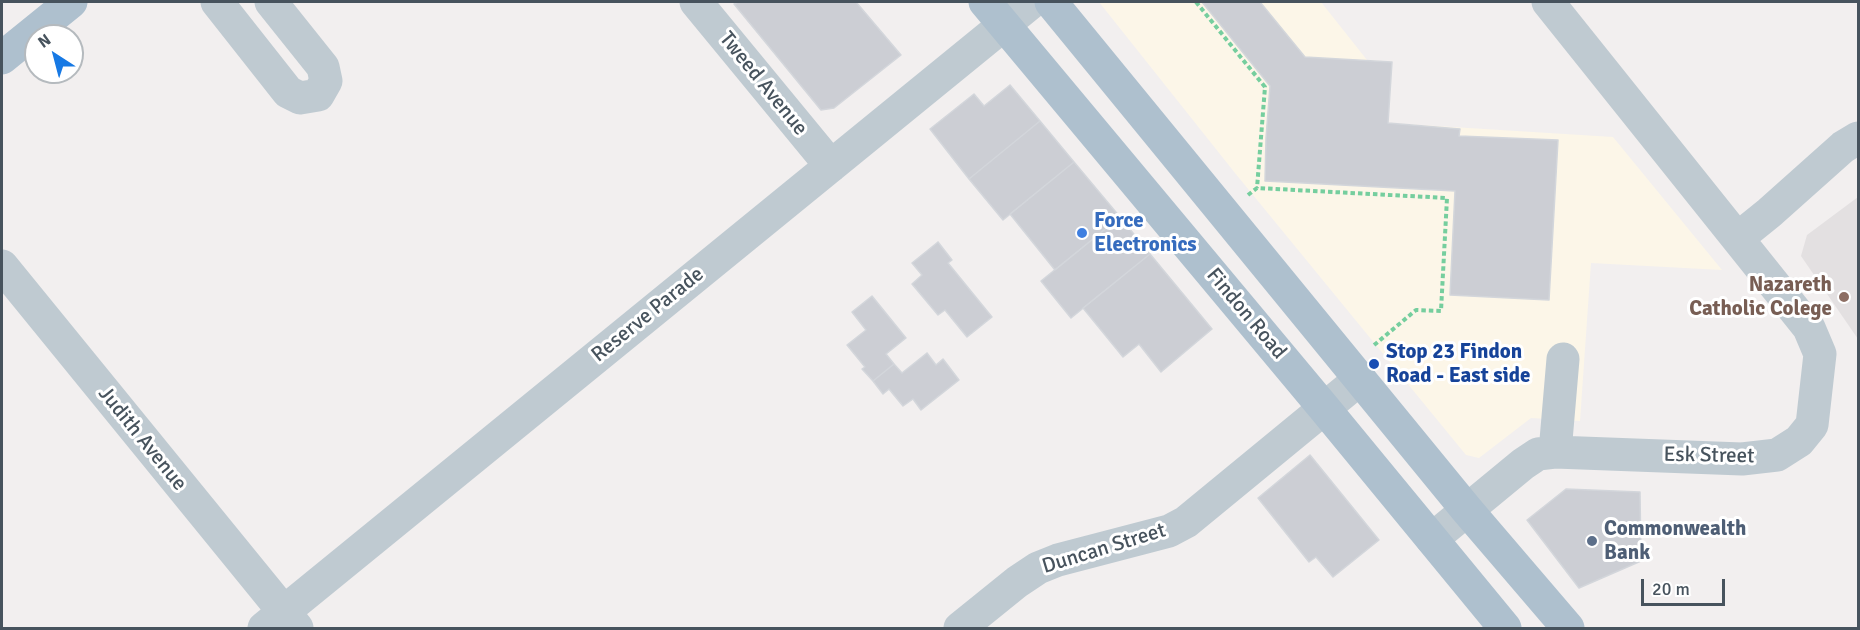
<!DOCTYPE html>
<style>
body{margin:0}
#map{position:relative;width:1860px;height:630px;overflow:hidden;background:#f2efef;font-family:Signika,sans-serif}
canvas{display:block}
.frame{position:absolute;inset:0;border:3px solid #47535d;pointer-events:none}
.north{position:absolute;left:24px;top:24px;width:60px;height:60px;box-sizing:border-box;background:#fff;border:2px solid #b5babe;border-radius:50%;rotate:324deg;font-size:16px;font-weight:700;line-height:24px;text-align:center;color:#47535d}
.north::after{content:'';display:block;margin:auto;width:21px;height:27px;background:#1779e4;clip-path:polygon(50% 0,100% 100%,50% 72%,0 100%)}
.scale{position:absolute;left:1641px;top:579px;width:84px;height:27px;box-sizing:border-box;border:3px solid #47535d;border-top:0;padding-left:8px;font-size:18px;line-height:21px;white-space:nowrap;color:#47535d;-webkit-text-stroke:4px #fff;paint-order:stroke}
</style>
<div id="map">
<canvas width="1860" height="630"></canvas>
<div class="frame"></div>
<div class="north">N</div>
<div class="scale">20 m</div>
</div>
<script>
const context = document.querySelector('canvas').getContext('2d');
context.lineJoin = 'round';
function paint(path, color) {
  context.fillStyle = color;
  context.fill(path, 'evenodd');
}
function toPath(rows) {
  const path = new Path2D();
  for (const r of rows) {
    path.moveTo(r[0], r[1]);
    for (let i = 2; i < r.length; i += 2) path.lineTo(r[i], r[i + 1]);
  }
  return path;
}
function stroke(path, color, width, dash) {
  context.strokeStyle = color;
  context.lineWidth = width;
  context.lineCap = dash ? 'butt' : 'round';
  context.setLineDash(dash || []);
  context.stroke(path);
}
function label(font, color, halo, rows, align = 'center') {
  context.font = font + ' Signika,sans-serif';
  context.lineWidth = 6;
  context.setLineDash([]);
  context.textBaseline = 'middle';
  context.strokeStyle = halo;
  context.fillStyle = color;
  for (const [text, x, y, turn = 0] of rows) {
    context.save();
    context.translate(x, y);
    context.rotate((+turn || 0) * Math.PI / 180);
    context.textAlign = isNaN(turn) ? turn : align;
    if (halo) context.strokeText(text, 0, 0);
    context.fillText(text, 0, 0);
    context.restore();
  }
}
const commercial = toPath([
 [1099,2,1321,2,1367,60,1392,62,1388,123,1613,137,1722,270,1591,263,1580,421,1531,418,1479,458,1466,455,1235,173]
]);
const education = toPath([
 [1858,197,1858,339,1801,256,1807,235]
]);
const building = toPath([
 [738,2,856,2,901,55,834,108,821,110,734,4,738,2],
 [1202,2,1260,2,1305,57,1392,62,1388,123,1460,129,1459,136,1558,140,1549,300,1450,295,1455,191,1265,181,1266,138,1270,86,1202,2],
 [1010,85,1040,121,969,179,930,129,974,94,984,106,1010,85],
 [1040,121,1074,162,1003,220,969,179,1040,121],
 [1074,162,1120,217,1055,270,1010,214,1074,162],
 [1120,217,1150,254,1071,318,1041,281,1120,217],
 [938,242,952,260,948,263,992,317,967,337,945,310,938,315,912,284,922,275,912,263,938,242],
 [1150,254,1212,329,1161,372,1139,344,1123,357,1083,308,1150,254],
 [872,296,906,338,886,354,894,364,873,381,862,369,865,367,847,345,866,330,852,312,872,296],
 [927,353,936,365,943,359,959,380,921,410,913,399,903,406,889,389,883,394,873,381,894,364,902,373,927,353],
 [1310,455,1379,540,1333,577,1316,557,1309,562,1258,498,1310,455],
 [1566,489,1640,492,1641,561,1579,588,1527,520,1566,489]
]);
const path = toPath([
 [1196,2,1265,87,1257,188],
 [1248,195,1257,188,1447,198,1441,311,1416,310,1373,346]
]);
const minor = toPath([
 [217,2,288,92,300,98,318,95,326,81,323,67,271,2],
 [696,2,831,166],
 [1738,238,1769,213,1843,147,1858,138],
 [2,266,297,628],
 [1555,452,1563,359],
 [1432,539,1523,464,1538,454,1555,452,1742,459,1777,455,1799,441,1812,425,1820,354,1809,328,1548,2],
 [264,628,1032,2],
 [960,628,1017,582,1038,568,1058,560,1169,531,1186,522,1360,379]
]);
const major = toPath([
 [985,2,1324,408,1505,628],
 [1051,2,1467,510,1568,628],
 [2,58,71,2]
]);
const markers = [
 [1082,233,6,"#3f7fe0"],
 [1844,297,6,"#8d6e63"],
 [1374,364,6,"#1a4fb4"],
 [1592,541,6,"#5c6f8a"]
];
const streetNames = [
 ["Tweed Avenue",763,84,51],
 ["Findon Road",1246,314,50],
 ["Reserve Parade",648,315,-39],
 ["Judith Avenue",142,439,51],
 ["Esk Street",1709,456,1],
 ["Duncan Street",1104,549,-17]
];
const shopNames = [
 ["Force",1094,221],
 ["Electronics",1094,245]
];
const educationNames = [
 ["Nazareth",1832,285],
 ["Catholic Colege",1832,309]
];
const transitNames = [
 ["Stop 23 Findon",1386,352],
 ["Road - East side",1386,376]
];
const serviceNames = [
 ["Commonwealth",1604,529],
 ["Bank",1604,553]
];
paint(commercial, '#fcf6e8');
paint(education, '#e3e0e1');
paint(building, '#ccced4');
stroke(building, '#d3d6db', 1.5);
stroke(path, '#75ce9e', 4, [4.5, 3]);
stroke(minor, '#bfcad1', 33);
stroke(major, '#aec0ce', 33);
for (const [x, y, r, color] of markers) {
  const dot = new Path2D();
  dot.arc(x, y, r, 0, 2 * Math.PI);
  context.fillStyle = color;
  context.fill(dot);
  stroke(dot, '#fff', 2);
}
label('21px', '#47535d', '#fff', streetNames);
label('bold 21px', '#366cbe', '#fff', shopNames, 'left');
label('bold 21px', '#785e54', '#fff', educationNames, 'right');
label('bold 21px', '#164399', '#fff', transitNames, 'left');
label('bold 21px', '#4e5e75', '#fff', serviceNames, 'left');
</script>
